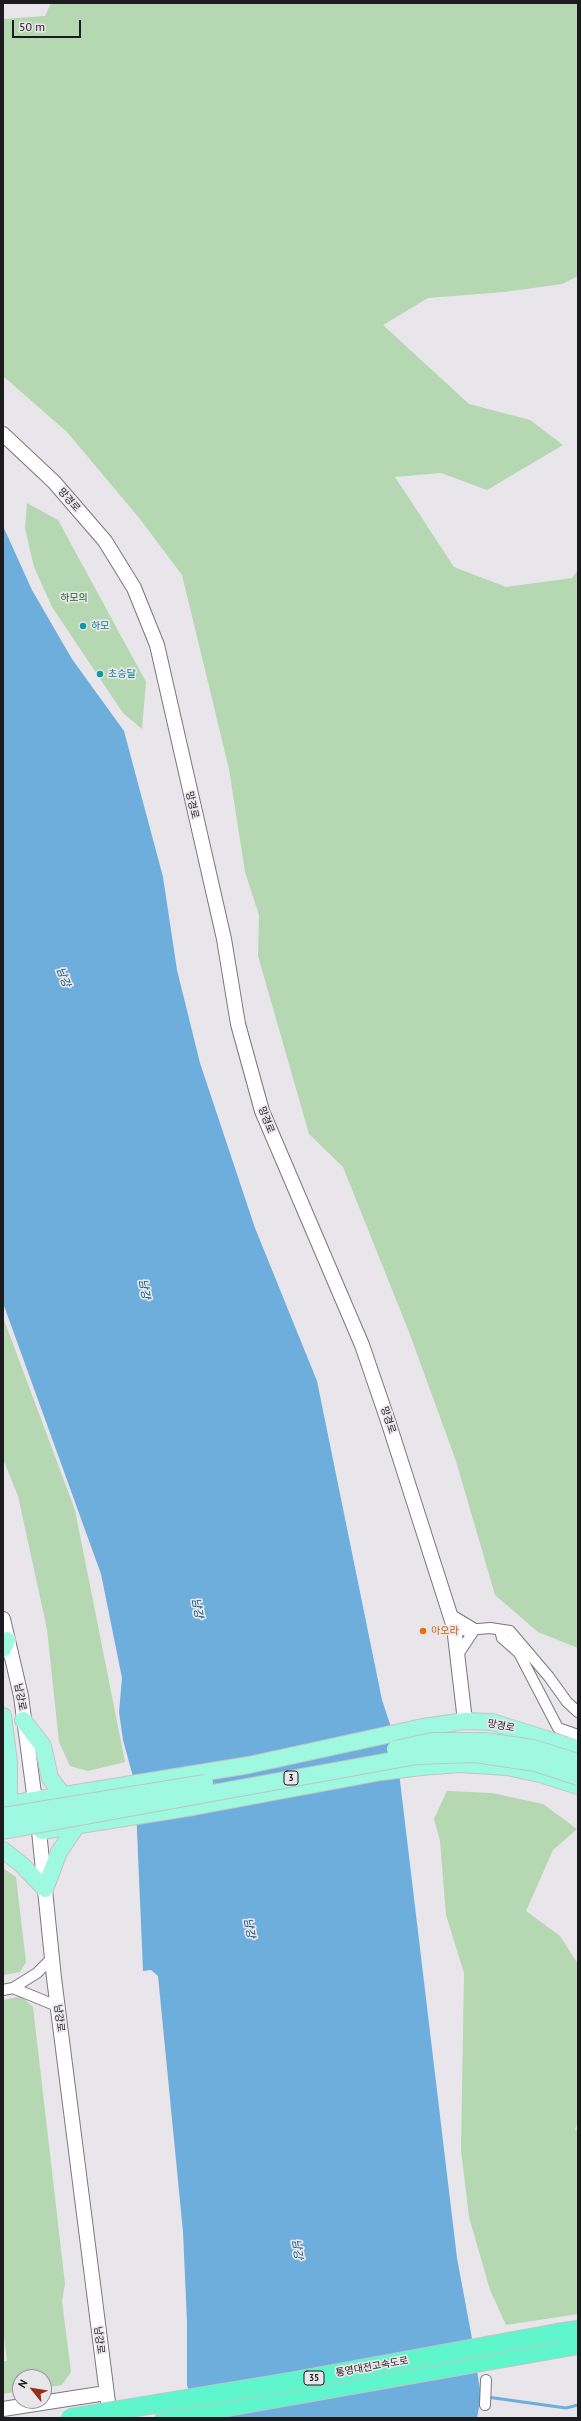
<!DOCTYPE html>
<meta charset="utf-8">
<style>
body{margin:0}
#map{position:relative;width:581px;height:2421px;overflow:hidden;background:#e9e6eb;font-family:"PT Sans",sans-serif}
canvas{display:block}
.frame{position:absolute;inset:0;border:4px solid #1c1b1d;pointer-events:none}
.north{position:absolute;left:12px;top:2369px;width:40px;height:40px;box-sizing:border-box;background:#e9e6eb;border:1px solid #979599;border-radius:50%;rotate:300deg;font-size:11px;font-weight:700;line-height:16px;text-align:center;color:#1c1b1d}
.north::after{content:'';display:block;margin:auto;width:14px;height:18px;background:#972e19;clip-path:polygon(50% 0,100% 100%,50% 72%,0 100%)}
.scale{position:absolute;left:12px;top:20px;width:69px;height:18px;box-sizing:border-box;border:2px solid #1c1b1d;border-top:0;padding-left:5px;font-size:12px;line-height:14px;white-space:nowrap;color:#1c1b1d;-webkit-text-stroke:3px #e9e6eb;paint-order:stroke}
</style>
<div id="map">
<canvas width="581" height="2421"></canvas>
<div class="frame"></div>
<div class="north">N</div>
<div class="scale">50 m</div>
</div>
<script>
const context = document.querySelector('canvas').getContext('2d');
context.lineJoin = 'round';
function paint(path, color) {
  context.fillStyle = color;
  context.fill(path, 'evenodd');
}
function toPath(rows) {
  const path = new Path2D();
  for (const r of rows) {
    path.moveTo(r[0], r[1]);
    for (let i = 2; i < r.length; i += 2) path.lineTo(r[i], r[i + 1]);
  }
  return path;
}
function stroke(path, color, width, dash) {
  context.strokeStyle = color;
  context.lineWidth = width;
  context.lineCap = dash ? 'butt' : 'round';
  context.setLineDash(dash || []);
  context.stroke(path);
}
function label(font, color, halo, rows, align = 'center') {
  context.font = font + ' "PT Sans","Noto Sans KR",sans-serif';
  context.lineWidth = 3.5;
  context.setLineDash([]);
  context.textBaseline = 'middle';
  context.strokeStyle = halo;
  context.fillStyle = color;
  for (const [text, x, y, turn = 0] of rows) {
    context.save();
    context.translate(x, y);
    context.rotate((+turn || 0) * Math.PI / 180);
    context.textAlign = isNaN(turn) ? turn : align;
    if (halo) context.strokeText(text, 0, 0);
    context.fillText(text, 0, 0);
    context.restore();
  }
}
const green = toPath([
 [51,3,578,3,578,276,562,284,504,292,428,298,383,325,469,404,530,420,563,445,487,490,441,473,395,477,454,567,506,587,572,578,578,570,578,1648,538,1632,495,1595,456,1461,409,1332,343,1167,309,1134,258,956,259,915,245,872,229,769,182,575,140,519,67,432,3,376,3,19,45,16],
 [27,503,58,520,146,682,142,729,123,713,52,607,34,567,25,528],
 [3,1317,75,1510,125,1762,88,1771,70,1766,59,1742,47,1629,18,1496,3,1459],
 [447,1791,492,1793,543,1804,577,1829,553,1850,526,1911,560,1936,578,1964,578,2121,575,2130,578,2130,578,2314,506,2325,490,2290,469,2217,461,2150,464,1973,446,1915,440,1841,434,1819],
 [3,1868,16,1877,26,1962,20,1972,3,1975],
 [21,1996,33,2007,65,2284,62,2301,71,2372,62,2385,44,2388,44,2377,20,2377,20,2391,3,2394,3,2361,7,2361,3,2330,3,2000]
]);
const water = toPath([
 [3,526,32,590,72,659,124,731,163,877,177,970,200,1063,255,1228,317,1381,382,1700,395,1739,457,2258,471,2333,481,2396,477,2418,196,2418,187,2385,187,2322,183,2232,158,1976,151,1970,143,1971,135,1784,123,1740,119,1712,122,1678,101,1574,3,1303]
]);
const stream = toPath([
 [487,2397,566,2408,578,2405]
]);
const street = toPath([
 [450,1614,475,1629,457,1656],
 [500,1630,502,1638,519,1653,558,1728,578,1735],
 [454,1631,490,1628,510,1631,549,1677,567,1702,578,1712],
 [13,1988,57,2006],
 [3,1990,13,1988,37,1973,52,1958],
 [485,2405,486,2380]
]);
const secondary = toPath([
 [3,434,54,482,105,541,134,588,157,645,224,939,238,1024,262,1111,362,1345,388,1421,454,1627,465,1721],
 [3,1619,21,1696,39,1831,54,1978,110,2418],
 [3,2409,106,2393]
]);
const primary = toPath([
 [3,1649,7,1640],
 [3,1716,9,1762,9,1794,3,1801],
 [23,1720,43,1746,50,1778,63,1795],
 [3,1805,249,1765,423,1727,465,1721,492,1722,578,1749],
 [42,1831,193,1807,381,1772,421,1767,460,1764,507,1767,540,1774,578,1786],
 [3,1850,21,1864,45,1889,59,1852,76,1827]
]);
const highway = toPath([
 [557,2333,578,2330],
 [165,2418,578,2345]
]);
const primaryBridge = toPath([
 [395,1749,432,1741,486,1741,533,1748,578,1762],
 [3,1816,205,1783],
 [3,1831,417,1756,475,1754,535,1763,578,1777]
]);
const highwayBridge = toPath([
 [70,2418,289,2382,557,2333]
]);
const markers = [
 [83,626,4,"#0f9aa8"],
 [100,674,4,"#0f9aa8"],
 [423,1631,4,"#e8710a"]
];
const shields = [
 [291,1778,14],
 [314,2378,20]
];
const shieldNames = [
 ["3",291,1778],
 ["35",314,2378]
];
const streetNames = [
 ["망경로",69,500,49],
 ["망경로",192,805,76],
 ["망경로",266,1120,69],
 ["망경로",388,1420,72],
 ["남강로",20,1697,80],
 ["망경로",501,1726,11],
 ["남강로",59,2018,83],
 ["남강로",99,2340,83],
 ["통영대전고속도로",372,2367,-10]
];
const parkNames = [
 ["하모의",74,598]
];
const cultureNames = [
 ["하모",91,626],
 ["초승달",108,674]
];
const foodNames = [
 ["아오라",431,1631]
];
const waterNames = [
 ["남강",63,977,69],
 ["남강",144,1289,81],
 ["남강",197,1608,81],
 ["남강",249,1928,81],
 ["남강",297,2249,82]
];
paint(green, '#b5d7b1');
paint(water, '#6eaedd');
stroke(stream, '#6eaedd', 3);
stroke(street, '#7a777c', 12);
stroke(secondary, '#7a777c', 16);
stroke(primary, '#c4c4c4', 18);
stroke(highway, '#c4c4c4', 20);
stroke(street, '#fff', 10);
stroke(secondary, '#fff', 14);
stroke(primary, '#9ff9e1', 16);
stroke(highway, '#5ff5cd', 18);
stroke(primaryBridge, '#c4c4c4', 18, []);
stroke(highwayBridge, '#c4c4c4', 20, []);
stroke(primaryBridge, '#9ff9e1', 16);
stroke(highwayBridge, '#5ff5cd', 18);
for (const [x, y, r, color] of markers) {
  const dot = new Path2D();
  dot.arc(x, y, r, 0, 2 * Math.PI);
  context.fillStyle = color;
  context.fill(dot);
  stroke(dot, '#e9e6eb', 1.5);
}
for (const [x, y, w] of shields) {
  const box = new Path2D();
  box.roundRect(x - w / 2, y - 7, w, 14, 3);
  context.fillStyle = '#e9e6eb';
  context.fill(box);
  stroke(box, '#1c1b1d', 1);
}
label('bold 9px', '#1c1b1d', null, shieldNames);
label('10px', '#1c1b1d', '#e9e6eb', streetNames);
label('10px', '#21641d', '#e9e6eb', parkNames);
label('10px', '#0d838f', '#e9e6eb', cultureNames, 'left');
label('10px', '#c56008', '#e9e6eb', foodNames, 'left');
label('italic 11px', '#035681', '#e9e6eb', waterNames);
</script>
